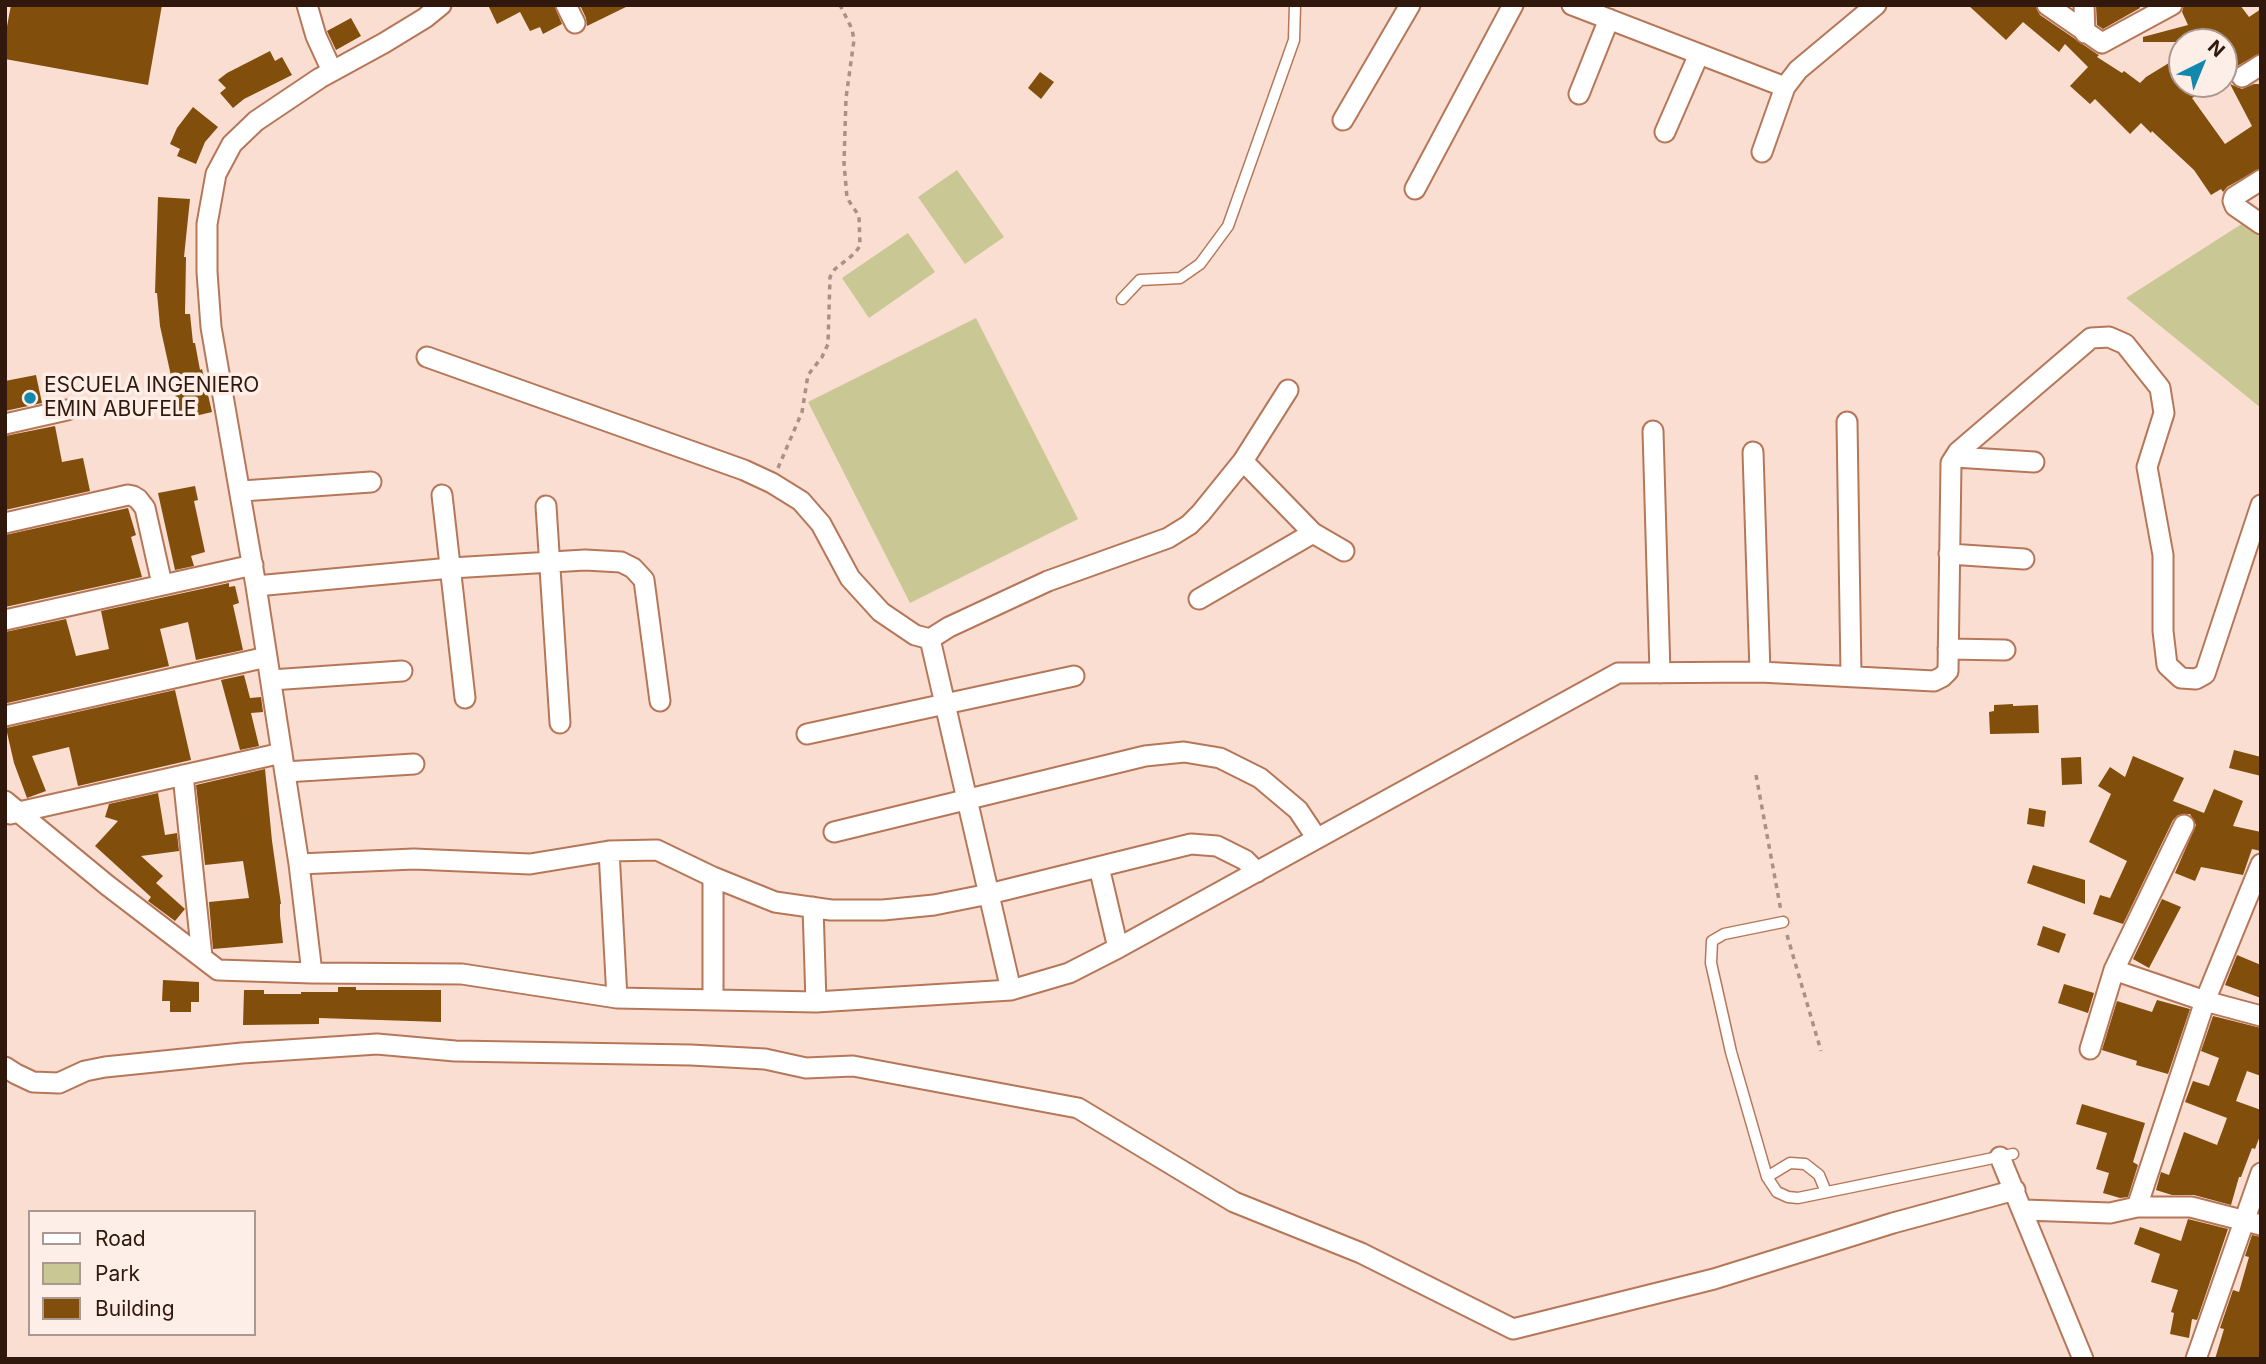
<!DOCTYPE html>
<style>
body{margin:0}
#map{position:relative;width:2266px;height:1364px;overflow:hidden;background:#faded1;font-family:Inter,sans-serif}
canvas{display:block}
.frame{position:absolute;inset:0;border:7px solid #31180c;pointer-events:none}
.legend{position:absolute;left:28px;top:1210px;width:228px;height:126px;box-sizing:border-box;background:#fdeee8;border:2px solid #ab9890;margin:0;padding:9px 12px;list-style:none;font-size:21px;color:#31180c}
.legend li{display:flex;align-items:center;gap:14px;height:35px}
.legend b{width:35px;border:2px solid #ab9890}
.north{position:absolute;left:2168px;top:28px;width:70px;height:70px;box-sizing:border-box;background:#fdeee8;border:2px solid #ab9890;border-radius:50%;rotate:43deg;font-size:19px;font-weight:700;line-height:28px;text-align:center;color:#31180c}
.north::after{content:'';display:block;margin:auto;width:24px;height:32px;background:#1188ac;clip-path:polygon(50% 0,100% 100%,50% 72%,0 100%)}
</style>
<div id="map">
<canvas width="2266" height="1364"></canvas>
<div class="frame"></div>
<ul class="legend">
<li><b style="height:9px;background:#fff"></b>Road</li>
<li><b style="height:19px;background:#c9c793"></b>Park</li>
<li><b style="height:19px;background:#814e0b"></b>Building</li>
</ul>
<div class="north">N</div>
</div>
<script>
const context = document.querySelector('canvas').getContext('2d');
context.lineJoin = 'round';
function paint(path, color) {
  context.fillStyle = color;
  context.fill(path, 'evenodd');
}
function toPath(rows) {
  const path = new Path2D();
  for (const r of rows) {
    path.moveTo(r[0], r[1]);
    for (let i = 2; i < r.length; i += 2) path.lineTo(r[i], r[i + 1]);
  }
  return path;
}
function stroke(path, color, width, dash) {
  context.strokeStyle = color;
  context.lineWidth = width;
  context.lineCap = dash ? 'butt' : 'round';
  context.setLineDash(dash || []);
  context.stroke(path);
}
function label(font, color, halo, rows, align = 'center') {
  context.font = font + ' Inter,sans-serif';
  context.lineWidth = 7;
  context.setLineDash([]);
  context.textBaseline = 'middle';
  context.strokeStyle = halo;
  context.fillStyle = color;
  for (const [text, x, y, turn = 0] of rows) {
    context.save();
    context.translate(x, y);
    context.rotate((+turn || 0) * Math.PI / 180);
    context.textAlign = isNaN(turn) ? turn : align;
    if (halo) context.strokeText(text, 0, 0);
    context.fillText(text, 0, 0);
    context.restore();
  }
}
const green = toPath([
 [957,170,1004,237,965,264,918,197],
 [2251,218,2261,225,2261,408,2126,298],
 [908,233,935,272,869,318,842,278],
 [976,318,1078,519,910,603,808,402]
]);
const building = toPath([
 [11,5,162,5,148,85,5,59,5,37],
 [488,5,554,5,562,24,543,34,540,27,530,31,520,12,497,24],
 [580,5,630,5,587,26,586,18],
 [1968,5,2035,5,2040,15,2097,54,2099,55,2097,57,2122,73,2124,71,2140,83,2146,77,2182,55,2182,84,2216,84,2192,98,2225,144,2252,126,2230,84,2242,89,2254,84,2261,84,2261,168,2227,187,2223,192,2221,189,2211,195,2194,170,2152,131,2151,133,2141,123,2130,134,2095,99,2090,104,2070,86,2088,67,2065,44,2059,52,2023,22,2006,40],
 [2096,5,2139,5,2140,8,2103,29,2097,25],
 [2184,5,2240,5,2249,17,2261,9,2261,53,2237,66,2217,34,2199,42,2143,42,2143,37,2188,25,2182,12],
 [351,18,361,36,336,50,327,31],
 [270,51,275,61,282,57,292,75,244,99,233,108,220,93,226,88,218,80,227,73],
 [1040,72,1054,82,1041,99,1028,88],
 [193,107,218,127,205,142,196,164,177,156,180,149,170,144,177,128],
 [158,197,190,199,184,257,186,257,185,314,190,314,193,343,195,343,200,370,202,369,212,412,191,417,190,409,179,412,160,326,157,293,155,293],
 [36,375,42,403,5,411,5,381],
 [55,426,62,462,83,458,90,491,5,510,5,436],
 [195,486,198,500,194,501,205,552,191,556,194,566,175,570,158,493],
 [128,508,136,535,131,537,142,577,5,607,5,535],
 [229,583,229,587,235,586,239,603,233,605,243,650,196,660,188,622,160,629,169,666,7,703,5,632,66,619,76,656,109,649,101,611],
 [244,675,250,698,261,697,263,712,251,713,259,746,240,750,221,680],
 [175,690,191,760,78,786,69,747,32,756,46,791,27,798,14,763,6,728],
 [2013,704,2013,706,2038,705,2039,733,1990,734,1989,712,1994,711,1994,705],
 [2234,750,2261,757,2261,776,2229,768],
 [2133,756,2184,778,2173,801,2204,813,2214,789,2243,801,2233,826,2261,832,2261,851,2252,849,2243,875,2201,867,2195,881,2175,873,2196,825,2190,814,2178,815,2173,820,2123,924,2093,914,2100,895,2110,898,2127,861,2089,842,2111,794,2098,786,2110,767,2125,777],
 [2081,757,2082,784,2062,785,2061,758],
 [265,769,272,841,281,904,280,904,280,916,283,943,213,949,209,902,249,898,243,861,205,865,196,785],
 [158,793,165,835,177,833,179,851,141,856,163,876,156,883,185,909,175,921,148,901,151,897,95,846,118,821,105,817,109,804],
 [2029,808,2046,811,2044,827,2027,824],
 [2033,865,2085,880,2085,904,2027,883],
 [2162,899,2181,907,2149,968,2133,959],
 [2043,926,2066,934,2059,953,2037,945],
 [2237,955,2261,965,2261,998,2225,985],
 [163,980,199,982,199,1002,191,1002,191,1012,170,1012,170,1001,162,1001],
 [2064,984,2094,993,2088,1013,2058,1003],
 [338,987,356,987,356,990,441,990,441,1022,319,1018,319,1024,243,1025,244,990,264,990,264,994,301,994,301,992,338,992],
 [2157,1000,2190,1009,2168,1074,2136,1065,2137,1061,2102,1050,2117,1001,2152,1012],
 [2213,1016,2261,1028,2261,1076,2247,1071,2236,1101,2261,1110,2261,1133,2255,1149,2252,1148,2241,1177,2239,1177,2231,1205,2194,1195,2172,1195,2156,1190,2161,1172,2169,1175,2184,1132,2217,1145,2227,1118,2185,1102,2193,1081,2209,1086,2219,1058,2201,1051],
 [2082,1104,2145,1123,2133,1162,2138,1165,2128,1197,2120,1198,2103,1193,2109,1173,2096,1169,2107,1133,2076,1124],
 [2188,1219,2228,1229,2197,1320,2192,1319,2189,1338,2170,1334,2174,1313,2171,1312,2178,1290,2151,1282,2160,1254,2134,1244,2140,1227,2181,1241],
 [2252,1235,2261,1237,2261,1359,2215,1359,2224,1329,2220,1328,2233,1290,2239,1292,2249,1257,2245,1256]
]);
const path = toPath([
 [778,468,802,412,808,375,822,357,828,344,830,277,835,269,854,254,860,246,859,216,847,198,844,163,846,98,854,40,852,29,840,5],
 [1756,775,1781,911],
 [1787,935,1821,1051]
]);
const service = toPath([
 [1122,299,1140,280,1180,278,1200,264,1228,226,1294,40,1295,5],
 [1783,922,1724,934,1712,941,1711,963,1731,1052,1767,1177,1777,1192,1788,1197,1798,1198,2013,1154],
 [1767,1177,1790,1163,1805,1164,1819,1175,1826,1192]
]);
const minor = toPath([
 [307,5,316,36,332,71],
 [566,5,575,23],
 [1572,5,1785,87],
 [2047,5,2102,43,2172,5],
 [2084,5,2085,33],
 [2242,77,2261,65],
 [1579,94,1609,19],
 [1343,120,1410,5],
 [1665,132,1699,54],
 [1762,152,1785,87,1798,70,1876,5],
 [2261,180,2234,197,2233,201,2235,206,2261,224],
 [1415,189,1513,5],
 [427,357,744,470,772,483,801,501,821,524,850,578,881,612,915,635,930,639,949,627,1048,581,1168,538,1189,525,1201,513,1243,461,1288,390],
 [1847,422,1851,675],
 [5,424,67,410],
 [1653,431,1660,673],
 [1753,452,1760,672],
 [1955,457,2034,462],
 [1243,461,1313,533,1344,551],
 [242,491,371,482],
 [442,495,465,698],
 [546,506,560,723],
 [5,523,128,495,133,496,138,499,145,508,162,584],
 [1949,554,2024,559],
 [256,586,451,568,585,560,621,562,633,568,644,580,660,701],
 [1199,599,1313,533],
 [5,620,253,565],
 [930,639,1011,990],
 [1948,649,2005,650],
 [271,680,402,671],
 [5,716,267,657],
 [807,734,1074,676],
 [285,772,414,764],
 [183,775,202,957],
 [5,801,107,885,218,970,312,973,462,974,617,998,816,1002,1011,990,1069,973,1118,948,1618,673,1760,672,1934,681,1942,677,1948,671,1951,463,1958,452,2091,338,2109,337,2125,344,2160,388,2164,413,2147,467,2163,555,2163,631,2167,665,2181,678,2196,679,2205,674,2261,505],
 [10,814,282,753],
 [834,832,1145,756,1184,752,1220,758,1260,778,1298,810,1316,837],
 [609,851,617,998],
 [299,864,414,859,530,864,609,851,657,850,713,877,775,902,831,910,883,910,934,905,989,894,1191,844,1217,846,1245,860,1257,872],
 [1099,867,1118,948],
 [713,877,713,1000],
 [813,907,816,1002],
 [2114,970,2205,1001,2261,1016],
 [312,973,299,864,256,586,211,327,207,272,207,224,216,174,232,144,256,121,320,78,384,43,425,18,441,5],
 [2090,1049,2114,970,2184,825],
 [5,1067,16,1074,33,1082,59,1083,85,1071,105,1067,242,1053,377,1044,455,1051,691,1055,765,1059,806,1068,853,1066,1078,1108,1234,1202,1361,1253,1513,1329,1714,1279,1893,1223,2015,1190],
 [2000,1157,2083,1359],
 [2137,1207,2205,1001,2261,864],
 [2024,1210,2110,1213,2137,1207,2191,1207,2261,1225],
 [2196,1359,2261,1173]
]);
const markers = [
 [30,398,7,"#1188ac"]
];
const poiNames = [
 ["ESCUELA INGENIERO",44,386],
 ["EMIN ABUFELE",44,410]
];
paint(green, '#c9c793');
paint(building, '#814e0b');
stroke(service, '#b67759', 13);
stroke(minor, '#b67759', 23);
stroke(path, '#ab9083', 3.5, [5, 5]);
stroke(service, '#fff', 10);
stroke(minor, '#fff', 19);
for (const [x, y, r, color] of markers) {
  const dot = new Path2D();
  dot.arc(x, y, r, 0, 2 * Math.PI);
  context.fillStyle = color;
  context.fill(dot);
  stroke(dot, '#fdeee8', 2.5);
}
label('21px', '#31180c', '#fdeee8', poiNames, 'left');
</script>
